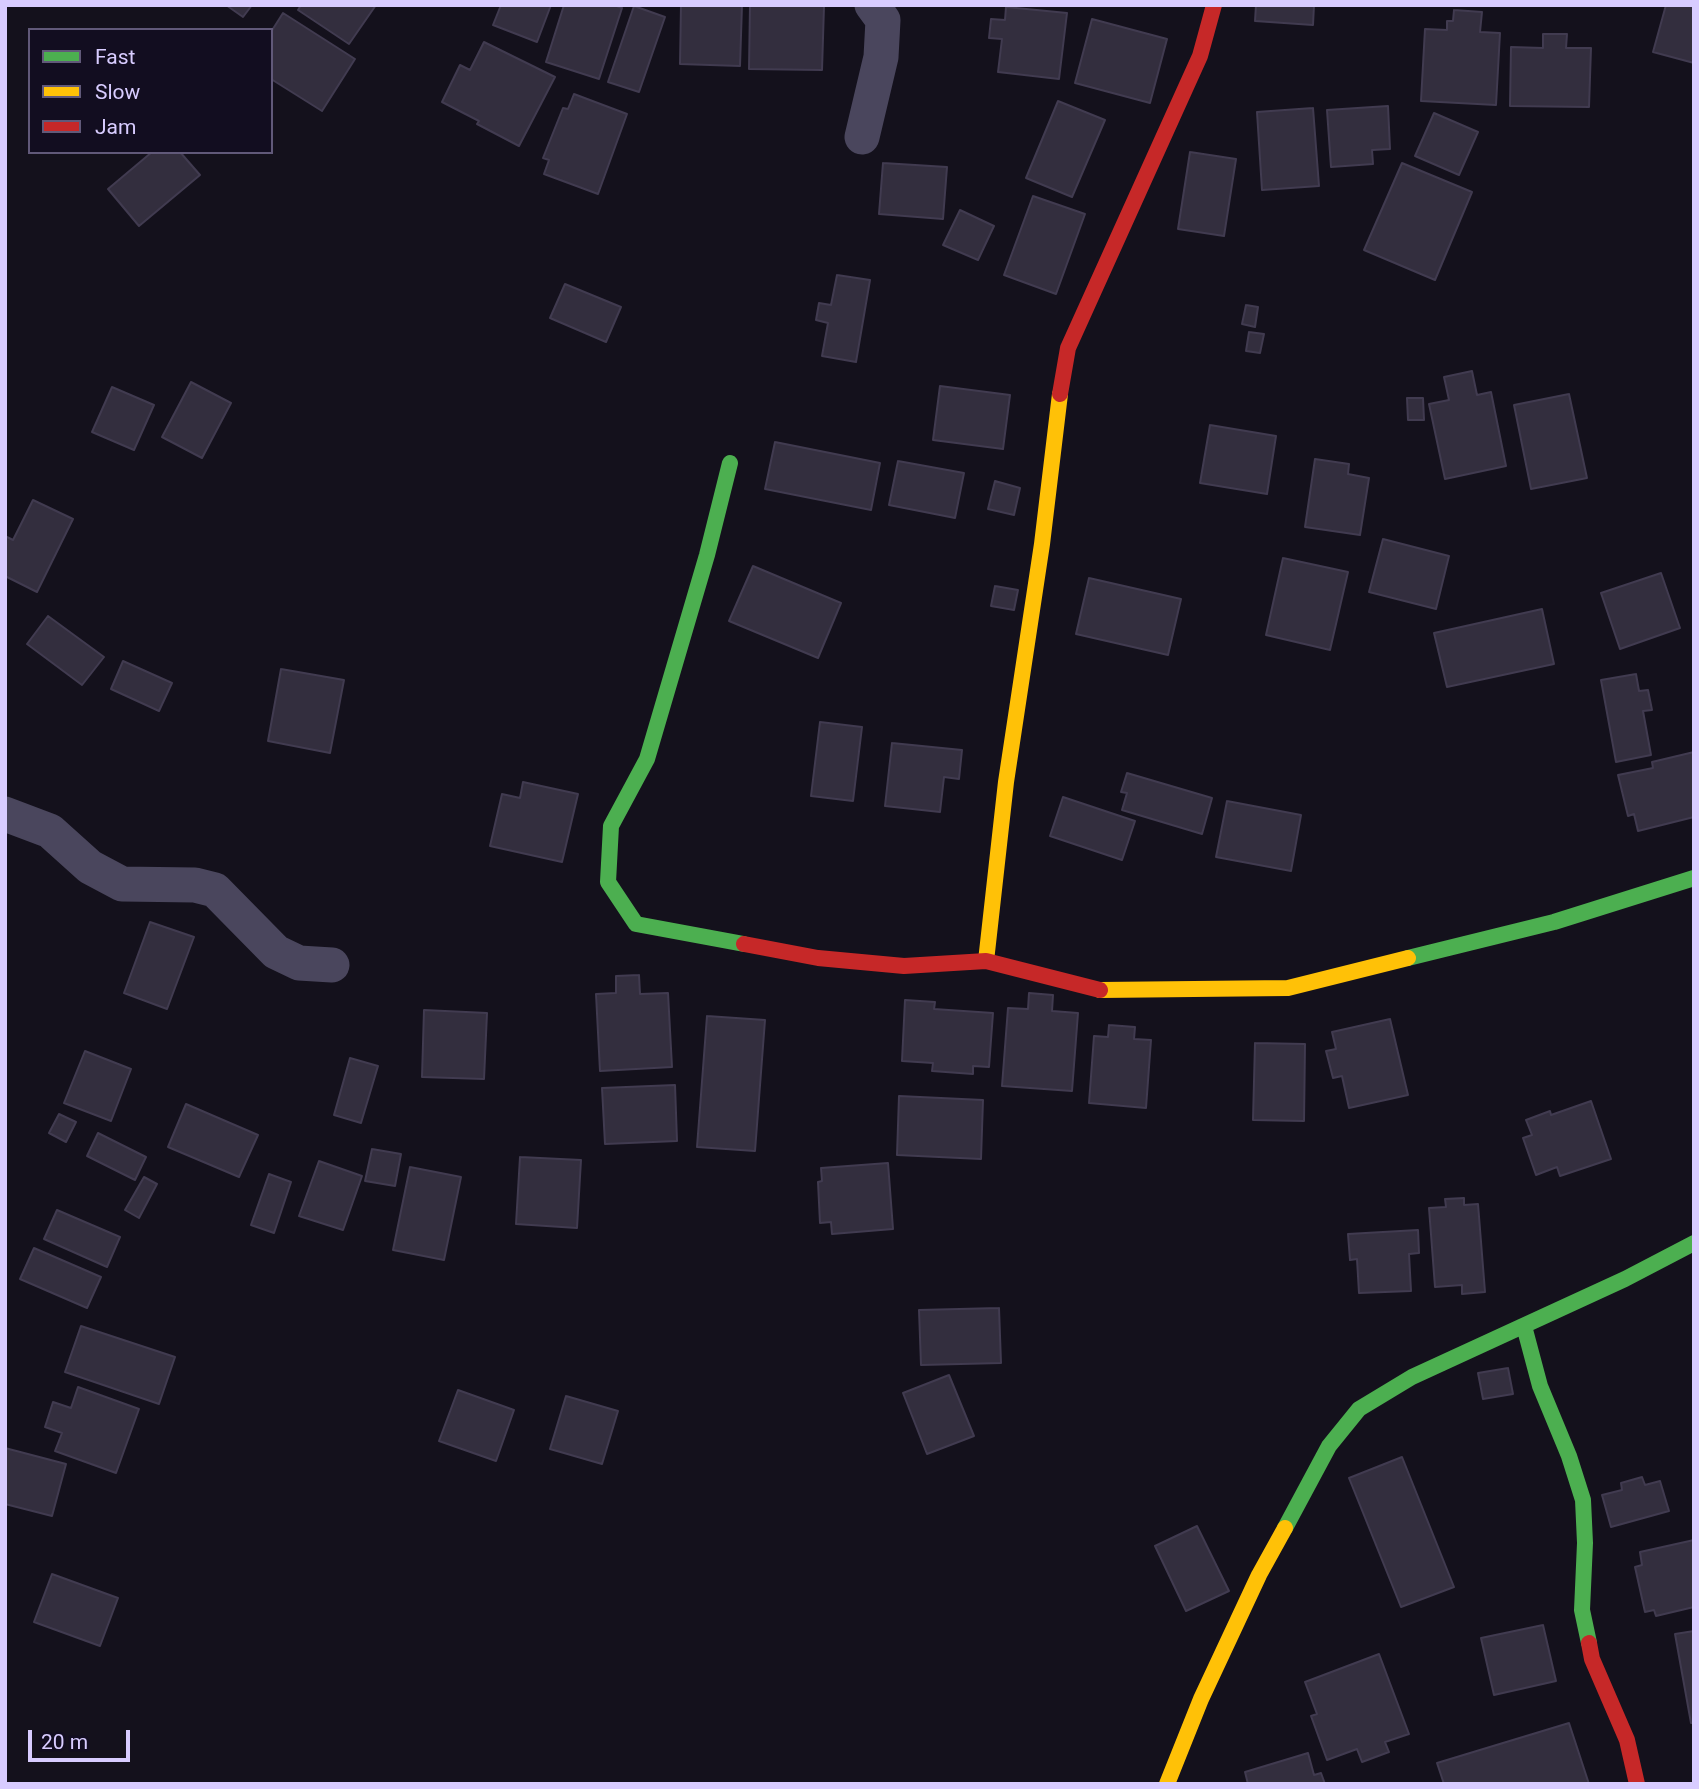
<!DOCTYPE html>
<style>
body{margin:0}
#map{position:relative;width:1699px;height:1789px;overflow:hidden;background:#14111c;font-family:Roboto,sans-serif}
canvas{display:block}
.frame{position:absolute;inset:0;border:7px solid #d8ccff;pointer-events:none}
.legend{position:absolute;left:28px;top:28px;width:245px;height:126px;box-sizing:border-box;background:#120d20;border:2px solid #615979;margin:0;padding:9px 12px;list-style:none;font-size:21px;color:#d8ccff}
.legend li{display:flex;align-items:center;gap:14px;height:35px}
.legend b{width:35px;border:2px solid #615979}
.scale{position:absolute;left:28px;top:1730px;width:102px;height:32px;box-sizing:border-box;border:4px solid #d8ccff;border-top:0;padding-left:9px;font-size:21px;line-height:24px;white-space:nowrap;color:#d8ccff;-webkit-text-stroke:5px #120d20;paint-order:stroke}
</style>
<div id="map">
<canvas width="1699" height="1789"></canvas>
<div class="frame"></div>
<ul class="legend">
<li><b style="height:9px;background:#4caf50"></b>Fast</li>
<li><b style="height:9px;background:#ffc107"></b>Slow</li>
<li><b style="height:9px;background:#c62828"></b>Jam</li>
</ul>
<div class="scale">20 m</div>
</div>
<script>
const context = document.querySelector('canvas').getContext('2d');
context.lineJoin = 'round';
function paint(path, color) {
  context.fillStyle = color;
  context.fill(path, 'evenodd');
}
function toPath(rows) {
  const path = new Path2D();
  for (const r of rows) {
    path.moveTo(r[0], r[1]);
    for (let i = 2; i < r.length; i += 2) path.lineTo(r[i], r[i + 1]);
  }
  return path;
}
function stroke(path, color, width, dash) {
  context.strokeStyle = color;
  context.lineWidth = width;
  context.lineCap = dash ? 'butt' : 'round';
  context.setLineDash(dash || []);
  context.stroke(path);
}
const building = toPath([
 [226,5,252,5,243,17,226,5],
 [301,5,376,5,349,44,298,10,301,5],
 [501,5,551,5,537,42,493,25,501,5],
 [564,5,614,5,622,8,599,79,546,62,564,5],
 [681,5,742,5,740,66,680,64,681,5],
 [750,5,824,6,822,70,749,69,750,5],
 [1256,5,1314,5,1313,25,1255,21,1256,5],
 [1666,5,1694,5,1694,63,1653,52,1666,5],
 [634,6,665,17,639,92,608,82,634,6],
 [1006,7,1067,13,1059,79,998,72,1002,39,989,38,991,19,1005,20,1006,7],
 [1454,10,1482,12,1480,32,1500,33,1496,105,1421,101,1425,29,1447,30,1447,21,1453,21,1454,10],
 [283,13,355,59,322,111,271,79,271,32,283,13],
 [1092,19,1167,39,1150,103,1075,83,1092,19],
 [1543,34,1567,34,1566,48,1591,48,1589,107,1510,106,1511,47,1543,48,1543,34],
 [484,42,555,77,519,146,477,124,479,121,442,102,460,65,470,70,484,42],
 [574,94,627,114,598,194,544,174,549,160,543,158,563,108,568,109,574,94],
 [1058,101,1105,120,1072,197,1026,178,1058,101],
 [1388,106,1390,149,1372,150,1373,164,1331,167,1327,110,1388,106],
 [1313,108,1319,186,1262,190,1257,112,1313,108],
 [1434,113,1478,132,1459,175,1415,156,1434,113],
 [152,152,180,152,200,175,139,226,108,189,152,152],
 [1190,152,1236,159,1224,236,1178,229,1190,152],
 [883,163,947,167,943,219,879,214,883,163],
 [1402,163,1472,192,1435,280,1364,250,1402,163],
 [1033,196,1085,214,1056,294,1004,275,1033,196],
 [960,210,994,226,978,260,943,245,960,210],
 [837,275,870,280,856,362,822,356,828,323,816,320,819,303,831,305,837,275],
 [565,284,621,307,606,342,550,318,565,284],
 [1246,305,1258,307,1255,327,1242,324,1246,305],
 [1249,332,1264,334,1260,353,1246,351,1249,332],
 [1472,371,1477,395,1491,392,1506,466,1445,479,1429,404,1449,400,1444,377,1472,371],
 [191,382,231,403,202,458,162,437,191,382],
 [940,386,1010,395,1003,449,933,440,940,386],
 [112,387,154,405,134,450,92,432,112,387],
 [1569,394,1587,478,1531,489,1514,405,1569,394],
 [1407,398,1423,398,1424,420,1408,420,1407,398],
 [1210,425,1276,436,1267,494,1200,483,1210,425],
 [775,442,880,463,871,510,765,489,775,442],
 [1315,459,1349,464,1348,474,1369,478,1360,535,1305,527,1315,459],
 [898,461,964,473,955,518,889,505,898,461],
 [995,481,1020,488,1014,515,988,509,995,481],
 [33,500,73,519,37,592,5,576,5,536,13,540,33,500],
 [1383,539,1449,556,1436,609,1369,592,1383,539],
 [1283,558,1348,572,1330,650,1266,635,1283,558],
 [753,566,841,603,818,658,729,621,753,566],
 [1661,573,1680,628,1620,649,1601,593,1661,573],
 [1089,578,1181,599,1168,655,1076,634,1089,578],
 [995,586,1018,590,1014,610,991,606,995,586],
 [1542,609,1554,664,1447,687,1434,633,1542,609],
 [48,616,104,657,82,685,27,644,48,616],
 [123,661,172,683,159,711,111,689,123,661],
 [281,669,344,680,330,753,268,741,281,669],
 [1636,674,1639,691,1648,690,1652,710,1643,711,1651,755,1616,762,1601,680,1636,674],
 [820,722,862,727,853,801,811,796,820,722],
 [892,743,962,750,959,779,944,777,940,812,885,806,892,743],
 [1694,752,1694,817,1638,831,1634,814,1628,816,1618,775,1653,768,1652,762,1694,752],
 [1127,773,1212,798,1202,834,1122,810,1127,793,1121,792,1127,773],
 [523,782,578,794,562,862,490,846,502,794,520,798,523,782],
 [1063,797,1135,821,1122,860,1050,836,1063,797],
 [1227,801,1301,815,1291,871,1216,857,1227,801],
 [150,922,194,937,167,1009,124,993,150,922],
 [639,975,640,994,668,993,672,1067,600,1071,596,994,616,993,616,976,639,975],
 [1029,993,1053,995,1052,1011,1078,1013,1072,1091,1002,1086,1008,1008,1028,1009,1029,993],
 [905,1000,935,1002,934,1009,993,1013,989,1067,973,1066,973,1074,932,1071,933,1063,902,1061,905,1000],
 [424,1010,487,1013,484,1079,422,1077,424,1010],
 [707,1016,765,1020,755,1151,697,1147,707,1016],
 [1390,1019,1408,1095,1349,1108,1342,1076,1333,1078,1326,1051,1336,1049,1332,1032,1390,1019],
 [1109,1025,1135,1027,1134,1039,1151,1040,1146,1108,1089,1103,1094,1036,1108,1037,1109,1025],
 [1255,1043,1305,1044,1304,1121,1253,1120,1255,1043],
 [85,1051,131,1069,111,1121,64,1103,85,1051],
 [350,1058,378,1066,361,1123,334,1115,350,1058],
 [675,1085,677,1141,605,1144,602,1088,675,1085],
 [899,1096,983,1100,981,1159,897,1155,899,1096],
 [1591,1101,1611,1159,1560,1176,1557,1167,1536,1175,1523,1138,1532,1135,1526,1120,1550,1111,1551,1115,1591,1101],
 [186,1104,258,1135,239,1177,168,1147,186,1104],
 [59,1114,76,1122,66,1142,49,1133,59,1114],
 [98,1133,146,1157,135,1180,87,1156,98,1133],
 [372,1149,401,1154,395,1186,365,1181,372,1149],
 [520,1157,581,1160,577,1228,516,1224,520,1157],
 [319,1161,362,1176,343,1230,299,1216,319,1161],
 [888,1163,893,1229,832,1234,831,1222,820,1223,818,1182,822,1181,821,1168,888,1163],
 [410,1167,461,1177,444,1260,393,1250,410,1167],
 [269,1174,291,1182,274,1233,251,1225,269,1174],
 [144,1177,157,1184,139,1218,125,1210,144,1177],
 [1464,1198,1464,1205,1478,1204,1485,1292,1462,1294,1462,1285,1435,1287,1429,1208,1446,1207,1445,1199,1464,1198],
 [57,1210,120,1237,107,1267,44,1239,57,1210],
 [1418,1230,1419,1253,1409,1254,1411,1291,1359,1293,1357,1259,1350,1260,1348,1234,1418,1230],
 [34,1248,101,1277,87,1308,20,1279,34,1248],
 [999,1308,1001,1363,921,1365,919,1310,999,1308],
 [81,1326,175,1357,159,1404,65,1372,81,1326],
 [1508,1368,1513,1394,1483,1399,1478,1373,1508,1368],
 [949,1375,974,1436,927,1454,903,1393,949,1375],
 [78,1387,139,1409,116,1473,55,1451,62,1433,45,1427,53,1402,71,1408,78,1387],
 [458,1390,514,1410,496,1461,439,1441,458,1390],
 [566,1396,618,1411,602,1464,550,1449,566,1396],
 [5,1448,66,1464,52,1516,5,1504,5,1448],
 [1402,1457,1454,1587,1401,1607,1349,1478,1402,1457],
 [1642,1477,1645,1485,1660,1481,1669,1511,1611,1527,1602,1495,1622,1490,1621,1483,1642,1477],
 [1197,1526,1229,1591,1186,1611,1155,1546,1197,1526],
 [1694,1540,1694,1607,1656,1616,1654,1610,1645,1612,1635,1567,1642,1565,1640,1552,1694,1540],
 [52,1574,118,1598,100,1646,34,1622,52,1574],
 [1543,1625,1556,1681,1494,1695,1481,1638,1543,1625],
 [1694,1631,1694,1723,1691,1723,1675,1634,1694,1631],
 [1379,1654,1409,1734,1385,1742,1389,1752,1362,1762,1357,1749,1327,1760,1311,1716,1317,1714,1305,1682,1379,1654],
 [1569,1723,1589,1784,1444,1784,1437,1763,1569,1723],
 [1308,1753,1314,1775,1321,1773,1325,1784,1248,1784,1245,1772,1308,1753]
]);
const street = toPath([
 [862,137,881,57,883,20,872,5],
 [5,814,50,831,90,867,122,884,195,885,215,890,276,952,299,963,332,965]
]);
const fast = toPath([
 [730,463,707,555,647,759,611,826,608,882,636,924,744,944],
 [1408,958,1554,922,1694,878],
 [1524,1326,1540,1386,1569,1456,1583,1500,1585,1543,1582,1610,1589,1643],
 [1285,1528,1329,1446,1359,1409,1412,1377,1625,1279,1694,1243]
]);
const slow = toPath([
 [986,961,1006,782,1042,544,1060,394],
 [1100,990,1288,988,1408,958],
 [1167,1784,1201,1699,1259,1575,1285,1528]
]);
const jam = toPath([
 [1060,394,1068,348,1200,56,1214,5],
 [744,944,818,958,904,966,986,961,1100,990],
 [1589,1643,1592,1659,1627,1740,1637,1784]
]);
paint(building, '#332e3e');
stroke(building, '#413b50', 2);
stroke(street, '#4a465d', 35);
stroke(fast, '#4caf50', 16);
stroke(slow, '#ffc107', 16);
stroke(jam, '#c62828', 16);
</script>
